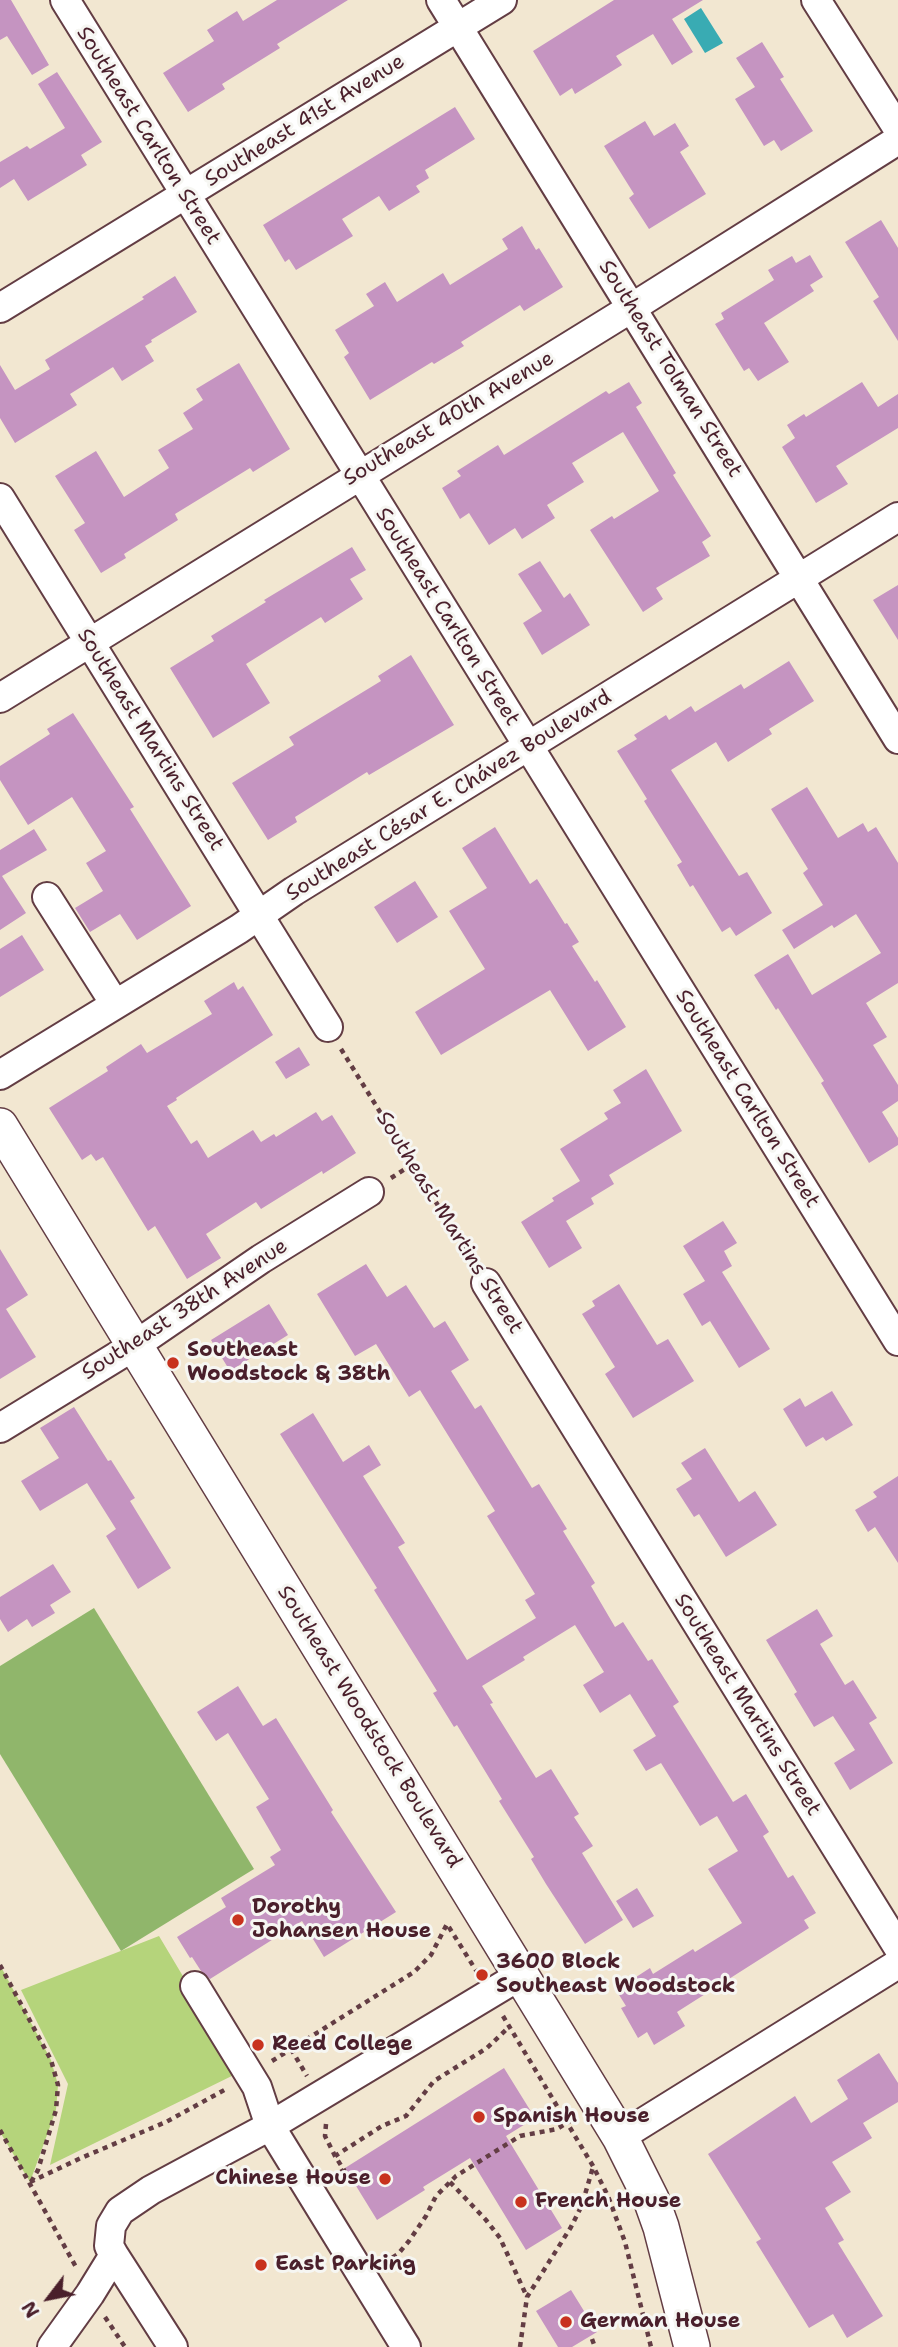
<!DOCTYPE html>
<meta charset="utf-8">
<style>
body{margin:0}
#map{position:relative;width:898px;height:2347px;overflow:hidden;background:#f2e7d1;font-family:"Shantell Sans",sans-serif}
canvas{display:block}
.north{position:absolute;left:14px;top:2263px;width:70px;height:70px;-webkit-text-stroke:5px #f6f6f2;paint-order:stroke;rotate:238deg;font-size:19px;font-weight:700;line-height:28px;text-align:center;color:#4a1f2b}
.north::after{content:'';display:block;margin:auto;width:24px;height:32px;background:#4a1f2b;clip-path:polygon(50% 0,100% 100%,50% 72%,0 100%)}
</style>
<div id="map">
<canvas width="898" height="2347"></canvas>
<div class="north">N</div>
</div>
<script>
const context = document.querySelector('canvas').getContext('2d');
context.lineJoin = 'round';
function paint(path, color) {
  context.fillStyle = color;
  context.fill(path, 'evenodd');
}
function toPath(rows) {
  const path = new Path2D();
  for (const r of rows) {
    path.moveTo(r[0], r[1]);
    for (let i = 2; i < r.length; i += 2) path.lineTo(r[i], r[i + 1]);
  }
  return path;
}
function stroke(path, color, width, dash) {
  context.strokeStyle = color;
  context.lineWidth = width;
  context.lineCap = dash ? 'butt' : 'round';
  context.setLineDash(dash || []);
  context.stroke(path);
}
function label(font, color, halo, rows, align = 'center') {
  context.font = font + ' "Shantell Sans",sans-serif';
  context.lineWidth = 6;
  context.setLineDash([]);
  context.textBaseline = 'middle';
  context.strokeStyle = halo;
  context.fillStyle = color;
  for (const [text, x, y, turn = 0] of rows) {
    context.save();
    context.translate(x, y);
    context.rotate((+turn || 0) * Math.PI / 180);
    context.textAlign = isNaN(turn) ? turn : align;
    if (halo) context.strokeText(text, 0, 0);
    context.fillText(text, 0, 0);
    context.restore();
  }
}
const green = toPath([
 [159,1936,240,2072,50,2165,68,2084,21,1990],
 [0,1965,51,2060,58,2085,56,2110,30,2182,0,2132]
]);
const forest = toPath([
 [94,1608,254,1869,121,1951,0,1754,0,1666]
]);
const water = toPath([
 [701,8,723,43,705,53,684,19]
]);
const building = toPath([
 [0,0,11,0,49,65,32,75,7,36,0,40],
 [277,0,348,0,277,44,280,48,222,84,225,89,188,112,163,73,214,41,207,30,237,11,243,21],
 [614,0,703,0,672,19,693,52,672,65,653,34,616,56,622,65,575,94,572,88,560,96,533,51],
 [762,42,784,77,780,79,813,131,781,151,774,140,764,146,735,99,755,87,736,58],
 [57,72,102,142,81,155,87,165,28,201,14,179,0,188,0,162,27,146,30,149,65,128,38,84],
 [455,107,475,139,425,170,429,178,416,186,420,192,389,211,379,196,342,219,353,236,296,270,289,259,285,262,263,225],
 [645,121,654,136,675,123,689,146,680,152,706,194,649,229,629,198,634,194,604,146],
 [881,220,898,248,898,341,873,301,879,297,845,242],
 [522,226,536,250,539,248,563,287,524,311,520,305,461,342,464,346,434,364,432,362,370,400,344,357,349,353,335,330,374,306,366,294,385,282,397,302,443,273,450,285,508,249,502,239],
 [810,255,823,277,810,285,814,291,764,323,789,362,758,381,749,368,744,371,715,324,724,319,721,313,774,280,768,270,792,256,796,263],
 [175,276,197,312,151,340,152,342,145,346,154,361,122,381,113,367,70,394,77,405,15,443,0,418,0,365,15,390,50,369,45,360,144,299,142,297],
 [239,363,290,449,253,472,250,468,175,514,178,520,124,554,126,558,101,573,74,530,85,523,55,476,96,451,124,497,169,468,158,450,193,429,183,413,203,400,196,389],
 [629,382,642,403,636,407,676,473,673,475,711,536,702,542,710,556,656,588,663,599,643,612,590,530,612,516,614,519,659,491,623,432,572,463,584,482,547,505,555,518,522,539,515,528,489,545,469,513,460,519,442,488,461,476,457,471,498,445,504,455,606,391,609,394],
 [862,382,878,407,898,394,898,428,836,466,848,484,816,503,782,447,795,438,787,425,804,414,806,417],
 [352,547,366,570,350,579,363,599,325,623,321,617,246,664,270,703,213,738,170,668,214,641,211,636,266,602,264,600],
 [540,561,564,598,570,593,590,625,542,655,523,623,542,611,518,574],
 [898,585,898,640,873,600],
 [411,655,454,725,369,775,367,772,295,817,297,822,268,840,232,783,294,745,289,737,381,681,378,676],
 [789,661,814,701,769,729,772,734,728,762,716,742,671,770,739,876,747,872,772,913,736,936,730,927,722,932,693,885,690,887,677,865,682,862,644,801,647,799,617,751,637,739,634,735,666,715,669,720,691,706,695,712,741,684,744,689],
 [73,713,134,807,130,809,191,906,137,940,120,914,90,932,75,908,103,891,86,863,106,851,72,797,28,825,0,780,0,766,50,734,47,729],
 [807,787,838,838,863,823,868,832,876,827,898,863,898,983,866,1003,887,1037,873,1045,898,1085,898,1101,882,1112,898,1138,898,1145,869,1163,821,1083,824,1081,778,1008,776,1010,754,975,788,954,812,995,881,953,856,914,834,928,832,925,794,949,782,930,823,905,803,873,808,869,771,809],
 [495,827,530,884,537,879,565,924,567,923,579,942,572,946,595,982,597,980,626,1027,588,1051,550,990,441,1055,415,1012,485,969,449,911,487,888,462,848],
 [34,829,47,850,2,876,26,913,0,930,0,850],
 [415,881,438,917,397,943,374,907],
 [22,935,44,970,0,997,0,949],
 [234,982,238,990,243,986,273,1035,176,1098,177,1100,167,1106,191,1144,197,1140,208,1158,253,1130,261,1142,274,1134,276,1137,316,1112,322,1121,332,1115,356,1153,323,1174,322,1171,261,1209,256,1202,206,1234,221,1258,187,1279,155,1226,148,1231,103,1157,96,1161,91,1154,82,1160,49,1108,108,1071,106,1067,141,1044,147,1053,212,1014,204,1001],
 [299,1047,310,1065,286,1079,275,1062],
 [646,1069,682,1131,609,1175,614,1184,591,1198,594,1204,566,1221,582,1248,549,1268,521,1222,554,1201,552,1198,580,1181,560,1149,608,1119,604,1113,621,1103,613,1090],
 [723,1221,737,1243,724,1251,732,1266,722,1272,770,1349,739,1368,710,1321,702,1326,683,1294,705,1281,683,1246],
 [0,1249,28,1295,6,1309,36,1357,0,1379],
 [366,1264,387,1297,406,1285,434,1328,445,1321,469,1360,451,1371,475,1409,481,1405,532,1488,539,1484,567,1529,563,1531,595,1583,591,1586,615,1627,623,1622,648,1661,652,1659,679,1702,673,1706,733,1802,746,1794,769,1832,763,1836,788,1878,793,1875,816,1913,804,1920,809,1928,677,2012,685,2026,654,2045,647,2032,638,2038,621,2008,626,2006,616,1990,650,1968,653,1974,693,1949,695,1952,742,1923,708,1869,738,1851,717,1816,700,1826,661,1763,646,1771,633,1750,656,1736,630,1694,600,1713,583,1685,604,1672,575,1625,523,1657,525,1660,482,1686,493,1703,490,1704,536,1778,551,1769,579,1814,574,1817,593,1846,582,1853,623,1920,585,1944,546,1884,531,1859,534,1857,499,1801,502,1799,457,1725,454,1727,433,1693,437,1691,374,1590,377,1588,280,1434,313,1413,343,1462,369,1445,381,1465,363,1476,405,1543,398,1547,467,1660,536,1618,525,1600,535,1594,487,1516,495,1511,420,1390,409,1397,376,1344,355,1356,317,1294],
 [619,1284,657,1345,668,1339,694,1381,633,1418,605,1374,615,1367,582,1314,595,1306,592,1301],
 [269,1304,288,1335,230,1371,211,1340],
 [832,1391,853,1425,826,1441,823,1437,806,1447,783,1409,800,1398,805,1407],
 [74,1407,108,1461,111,1460,135,1498,130,1501,171,1568,138,1589,106,1536,116,1529,87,1483,40,1511,21,1481,59,1458,40,1428],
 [705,1448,739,1502,755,1491,777,1525,726,1557,699,1514,694,1517,676,1489,692,1479,681,1463],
 [898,1476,898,1563,875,1527,868,1532,855,1510,877,1497,873,1492],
 [53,1564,71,1592,50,1605,55,1613,32,1627,27,1619,8,1632,0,1619,0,1597],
 [817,1609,833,1636,820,1644,845,1685,853,1680,877,1718,869,1723,893,1763,850,1790,834,1763,855,1750,833,1716,814,1727,794,1694,797,1692,766,1640],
 [238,1686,263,1726,276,1718,333,1810,331,1812,396,1912,324,1957,302,1921,210,1979,201,1971,192,1957,190,1958,177,1937,226,1907,221,1898,275,1865,270,1857,281,1850,256,1807,269,1799,228,1733,216,1741,197,1712],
 [637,1888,654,1916,633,1928,616,1901],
 [879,2053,898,2083,898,2102,863,2123,872,2138,832,2162,851,2192,825,2208,844,2240,838,2243,883,2316,847,2338,833,2314,809,2328,756,2242,761,2239,708,2154,795,2096,811,2123,848,2099,837,2080],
 [504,2068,535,2118,506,2136,562,2228,526,2250,470,2158,423,2187,425,2190,377,2220,345,2168],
 [571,2290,597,2332,572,2347,558,2347,536,2311]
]);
const path = toPath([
 [341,1049,473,1262],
 [391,1178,413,1164],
 [0,1965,51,2060,58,2085,56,2110,38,2170,31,2182],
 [503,2016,593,2166,608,2196,625,2242,651,2347],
 [291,2049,307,2076],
 [272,2061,414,1972,431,1955,447,1924,477,1972],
 [326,2124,325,2136,335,2156],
 [0,2130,76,2267],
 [332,2177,344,2170,335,2156,382,2126,406,2116,434,2081,487,2048,510,2026],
 [30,2182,81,2158,166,2122,228,2088],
 [450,2182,486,2220,500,2238,527,2297],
 [384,2263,398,2254,409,2241,426,2216,436,2196,456,2176,520,2136,557,2129,570,2121],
 [105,2317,125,2347],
 [592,2339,595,2347],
 [520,2347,527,2297,571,2227,582,2205,593,2167]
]);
const minor = toPath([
 [65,0,898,1341],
 [441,0,898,739],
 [816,0,898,129],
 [0,308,502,0],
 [0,498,328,1027],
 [0,698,633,307,898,140],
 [47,897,115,1004],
 [0,1075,239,929,294,891,898,517],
 [486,1283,898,1947],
 [0,1428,134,1346,261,1259,369,1192],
 [195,1986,257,2087,270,2126,406,2347],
 [620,2137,898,1964],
 [114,2255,173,2347],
 [52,2347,90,2294,114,2255,109,2246,111,2226,120,2211,151,2190,270,2126,521,1975]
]);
const major = toPath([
 [0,1126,620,2137,651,2199,661,2227,692,2347]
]);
const markers = [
 [173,1363,7,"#c8321e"],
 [238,1920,7,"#c8321e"],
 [482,1975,7,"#c8321e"],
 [258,2045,7,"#c8321e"],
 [479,2117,7,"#c8321e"],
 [385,2179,7,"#c8321e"],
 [521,2202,7,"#c8321e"],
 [261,2265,7,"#c8321e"],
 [566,2322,7,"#c8321e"]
];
const streetNames = [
 ["Southeast 41st Avenue",305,121,-32],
 ["Southeast Carlton Street",148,136,58],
 ["Southeast Tolman Street",670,369,58],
 ["Southeast 40th Avenue",449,419,-31],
 ["Southeast Carlton Street",447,617,58],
 ["Southeast Martins Street",150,740,58],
 ["Southeast César E. Chávez Boulevard",449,796,-32],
 ["Southeast Carlton Street",747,1099,58],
 ["Southeast Martins Street",449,1223,58],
 ["Southeast 38th Avenue",185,1310,-33],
 ["Southeast Martins Street",747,1705,58],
 ["Southeast Woodstock Boulevard",369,1727,58]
];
const poiNames = [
 ["Southeast",187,1351],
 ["Woodstock & 38th",187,1375],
 ["Dorothy",252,1908],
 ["Johansen House",252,1932],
 ["3600 Block",496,1963],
 ["Southeast Woodstock",496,1987],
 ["Reed College",272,2045],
 ["Spanish House",493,2117],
 ["Chinese House",371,2179,"right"],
 ["French House",535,2202],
 ["East Parking",275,2265],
 ["German House",580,2322]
];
paint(green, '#b5d47b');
paint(forest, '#90b66b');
paint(water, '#39abb3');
paint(building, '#c594c1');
stroke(minor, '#633d44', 32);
stroke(major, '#633d44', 38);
stroke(path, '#633d44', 4.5, [5, 5]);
stroke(minor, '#fff', 28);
stroke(major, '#fff', 35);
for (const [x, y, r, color] of markers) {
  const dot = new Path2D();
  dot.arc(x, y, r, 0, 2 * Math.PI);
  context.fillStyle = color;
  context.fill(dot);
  stroke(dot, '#f6f6f2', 2.5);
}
label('21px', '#4a1f2b', '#f6f6f2', streetNames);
label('bold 21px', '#4a1f2b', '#f6f6f2', poiNames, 'left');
</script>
